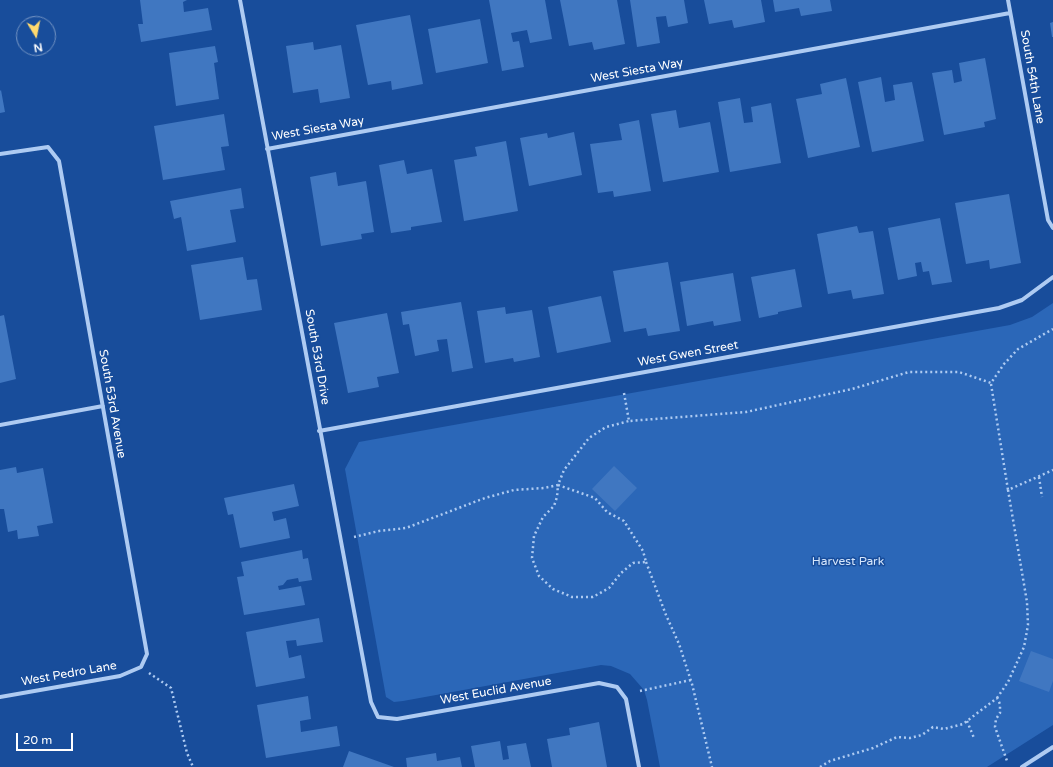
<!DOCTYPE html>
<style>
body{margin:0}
#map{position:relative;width:1053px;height:767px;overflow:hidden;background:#184d9b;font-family:"Varela Round",sans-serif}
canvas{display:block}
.north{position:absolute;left:16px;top:16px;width:40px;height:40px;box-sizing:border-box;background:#184d9b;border:1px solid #7494c3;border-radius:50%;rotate:170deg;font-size:11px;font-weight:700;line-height:16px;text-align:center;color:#fff}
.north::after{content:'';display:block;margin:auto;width:14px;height:18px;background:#ffd96e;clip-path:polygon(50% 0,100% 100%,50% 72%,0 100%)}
.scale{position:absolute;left:16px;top:733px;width:57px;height:18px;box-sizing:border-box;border:2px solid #fff;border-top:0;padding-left:5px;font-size:12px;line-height:14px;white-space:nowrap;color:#fff;-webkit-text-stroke:3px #184d9b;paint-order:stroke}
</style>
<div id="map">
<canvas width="1053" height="767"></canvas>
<div class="north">N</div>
<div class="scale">20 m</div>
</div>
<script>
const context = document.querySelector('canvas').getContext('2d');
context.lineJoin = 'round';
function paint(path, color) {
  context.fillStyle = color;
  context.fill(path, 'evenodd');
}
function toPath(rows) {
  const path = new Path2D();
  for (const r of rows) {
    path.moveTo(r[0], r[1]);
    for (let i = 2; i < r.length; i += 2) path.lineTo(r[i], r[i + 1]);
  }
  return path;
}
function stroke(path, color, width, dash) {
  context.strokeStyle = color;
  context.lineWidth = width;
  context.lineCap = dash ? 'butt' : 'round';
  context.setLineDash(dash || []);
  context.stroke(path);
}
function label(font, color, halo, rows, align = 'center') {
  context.font = font + ' "Varela Round",sans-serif';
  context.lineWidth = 3;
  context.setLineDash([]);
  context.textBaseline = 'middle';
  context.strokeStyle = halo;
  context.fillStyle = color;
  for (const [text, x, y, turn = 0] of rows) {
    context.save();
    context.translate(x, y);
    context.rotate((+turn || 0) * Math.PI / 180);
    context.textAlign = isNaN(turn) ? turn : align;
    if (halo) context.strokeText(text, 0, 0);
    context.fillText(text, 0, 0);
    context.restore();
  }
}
const green = toPath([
 [1053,303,1053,725,987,767,660,767,647,700,644,690,630,674,611,666,601,665,403,701,394,702,386,697,345,469,359,442,1010,325,1032,317]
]);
const building = toPath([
 [140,0,187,0,183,2,184,12,208,8,212,30,141,42,138,24,143,24],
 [489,0,545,0,552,39,530,43,527,30,511,33,513,42,519,41,524,67,502,71],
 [560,0,617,0,625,44,594,50,592,42,569,46],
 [630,0,684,0,688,23,668,27,666,16,656,17,660,43,637,47],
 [704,0,761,0,765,22,734,28,732,20,709,24],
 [773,0,830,0,832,11,801,16,799,8,775,12],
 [410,15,423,84,392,90,391,81,368,85,356,25],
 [480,19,488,63,436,73,428,29],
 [1053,22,1053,37,1052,37,1050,23],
 [313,42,314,50,341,45,350,98,320,103,318,89,293,93,286,46],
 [215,46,218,62,214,63,219,99,176,106,169,53],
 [985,58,996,119,984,122,985,127,944,135,932,73,952,70,954,83,962,81,959,63],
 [881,77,885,102,895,100,893,85,912,82,924,141,872,152,858,82],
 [846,78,860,147,808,158,796,99,822,94,820,84],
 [1,90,5,112,0,113,0,91],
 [740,98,744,123,753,122,751,107,771,103,781,163,730,172,718,102],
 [676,110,679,128,710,122,719,172,663,182,651,114],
 [224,114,229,146,221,147,225,170,163,180,154,126],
 [639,120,651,191,614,197,613,191,598,193,590,144,622,140,619,124],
 [574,132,582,175,529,186,520,138,547,133,548,138],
 [506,141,518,211,464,221,454,160,477,156,475,147],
 [404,160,407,174,432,169,442,222,411,227,411,230,391,233,379,165],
 [336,172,338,186,366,181,374,232,361,234,362,239,321,246,310,177],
 [241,188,244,208,230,210,236,242,187,251,181,217,174,219,170,201],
 [1009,194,1021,263,990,269,989,260,966,264,955,203],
 [940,218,952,282,932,285,929,271,923,272,921,262,915,263,917,276,898,280,888,228],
 [857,226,859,233,873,231,884,294,853,299,851,290,828,294,817,234],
 [243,257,247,280,257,279,262,310,200,320,191,265],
 [668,262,680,331,648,336,646,328,624,332,613,271],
 [795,269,802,307,778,312,778,314,759,318,751,277],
 [733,273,741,321,714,326,713,321,687,326,680,282],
 [601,296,611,342,557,353,548,307],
 [461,302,473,368,452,372,447,339,437,340,439,351,415,356,409,324,403,325,401,312],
 [505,307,506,314,532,310,540,357,514,362,513,358,485,363,477,311],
 [387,313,399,373,377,377,379,387,348,393,334,323],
 [4,315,16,379,0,383,0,316],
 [614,466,637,488,615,511,592,489],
 [16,467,17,473,43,468,53,523,37,526,39,536,18,539,17,530,8,532,4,509,0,509,0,470],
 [294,484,299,506,272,512,274,521,286,518,290,538,240,548,233,514,228,515,224,498],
 [302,550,303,559,308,558,312,580,299,582,298,578,287,580,283,585,278,586,279,590,301,586,305,605,244,615,237,577,244,576,241,562],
 [319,618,323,642,297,646,296,640,286,641,289,658,301,655,305,678,256,687,246,632],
 [1031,651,1053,659,1053,681,1049,692,1019,681],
 [308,696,311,719,300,721,301,732,337,726,340,746,266,758,257,705],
 [599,722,607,767,552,767,547,739,570,735,569,728],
 [500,741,503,760,509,759,507,746,526,743,531,767,475,767,471,746],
 [349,751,394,767,343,767],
 [436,753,437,761,460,757,462,767,407,767,406,758]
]);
const path = toPath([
 [991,384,1008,490],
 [624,393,629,421,746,412,852,389,909,372,959,372,991,383,1004,364,1018,349,1053,329],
 [1039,477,1042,497],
 [558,485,595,498,607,512,624,521,643,551,646,562,633,563,621,573,609,588,593,597,572,597,553,589,539,576,532,558,534,536,543,517,554,506,557,497,558,485],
 [354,537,379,531,406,528,485,498,514,490,544,488,558,485,564,470,589,438,606,427,629,421],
 [646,562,666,615,679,644,692,684,712,767],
 [149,673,171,688,187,753,193,767],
 [640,691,691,680],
 [997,698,1008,682,1024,647,1028,625,1027,602,1008,490,1053,470],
 [967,721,974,738],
 [820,767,830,761,873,748,897,737,910,738,922,735,933,727,944,729,963,724,997,698,1000,704,1000,713,996,719,995,727,1007,761]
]);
const street = toPath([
 [240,0,371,702,378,717,397,719,599,683,617,687,626,699,639,767],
 [1008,0,1048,220,1053,228],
 [267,149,1010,13],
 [0,154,48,147,59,161,147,654,141,667,120,676,0,697],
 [0,425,103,406],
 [319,431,999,308,1022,300,1053,277],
 [1022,767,1053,747]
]);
const streetNames = [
 ["West Siesta Way",637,71,-10],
 ["South 54th Lane",1032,77,80],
 ["West Siesta Way",318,129,-10],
 ["West Gwen Street",688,354,-10],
 ["South 53rd Drive",317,357,80],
 ["South 53rd Avenue",112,404,80],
 ["West Pedro Lane",69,674,-10],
 ["West Euclid Avenue",496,691,-10]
];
const parkNames = [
 ["Harvest Park",848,562]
];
paint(green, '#2b67b8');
paint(building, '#4077c1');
stroke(path, '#aecbf2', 2.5, [2, 3]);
stroke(street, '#aecbf2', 4);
label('12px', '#fff', '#184d9b', streetNames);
label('12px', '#d5e6fc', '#184d9b', parkNames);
</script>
